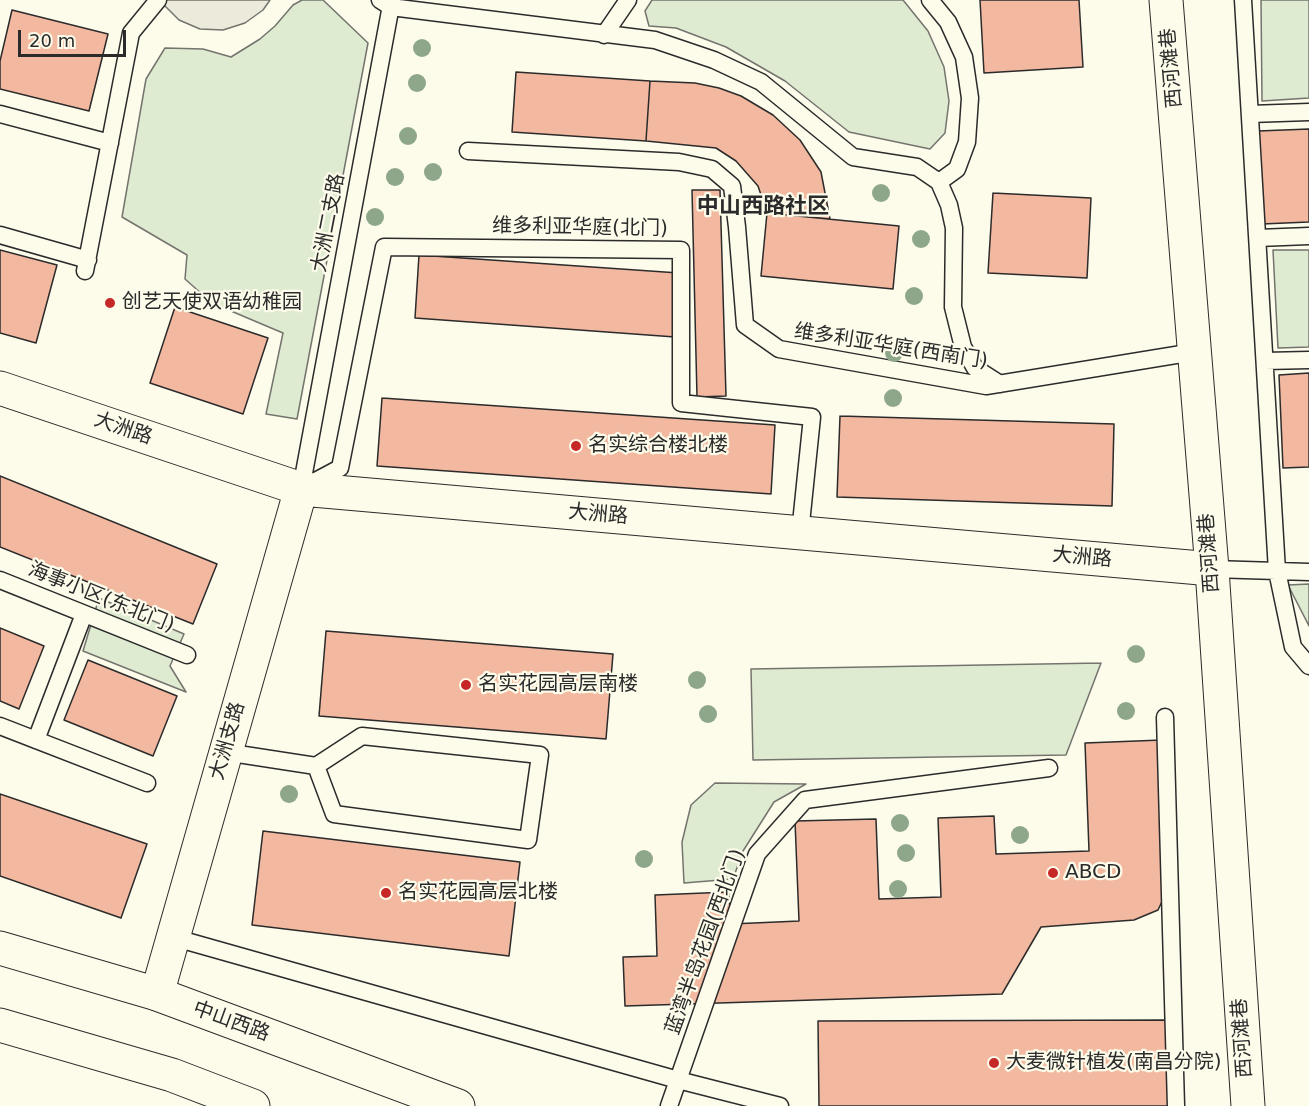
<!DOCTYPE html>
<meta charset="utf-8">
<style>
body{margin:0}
#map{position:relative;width:1309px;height:1106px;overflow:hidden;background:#fdfbea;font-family:"DejaVu Sans",sans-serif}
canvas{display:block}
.scale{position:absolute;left:18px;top:30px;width:108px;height:27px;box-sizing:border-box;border:3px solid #2b2b2b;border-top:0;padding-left:8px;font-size:18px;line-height:21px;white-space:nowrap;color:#2b2b2b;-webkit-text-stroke:4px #fdfbea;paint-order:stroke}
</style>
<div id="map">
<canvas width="1309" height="1106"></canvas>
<div class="scale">20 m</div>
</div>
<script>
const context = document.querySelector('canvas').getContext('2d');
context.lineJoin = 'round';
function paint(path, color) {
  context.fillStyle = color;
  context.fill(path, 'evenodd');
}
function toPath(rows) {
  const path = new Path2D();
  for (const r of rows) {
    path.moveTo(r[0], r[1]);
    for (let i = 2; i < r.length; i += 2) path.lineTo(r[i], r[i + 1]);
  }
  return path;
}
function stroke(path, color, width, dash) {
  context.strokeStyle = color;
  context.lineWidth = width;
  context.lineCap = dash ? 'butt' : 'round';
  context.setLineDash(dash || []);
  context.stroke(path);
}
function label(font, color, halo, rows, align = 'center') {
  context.font = font + ' "DejaVu Sans","Noto Sans SC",sans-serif';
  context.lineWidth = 4.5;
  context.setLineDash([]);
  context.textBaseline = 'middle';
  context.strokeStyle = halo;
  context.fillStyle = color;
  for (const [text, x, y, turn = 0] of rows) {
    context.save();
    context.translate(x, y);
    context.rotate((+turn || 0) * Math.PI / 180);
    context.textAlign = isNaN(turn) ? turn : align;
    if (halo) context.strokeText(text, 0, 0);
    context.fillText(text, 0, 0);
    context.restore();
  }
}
const green = toPath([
 [302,0,323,0,368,43,297,419,266,414,283,333,212,303,185,279,187,255,122,217,146,79,165,48,203,49,231,57,260,39,275,26,293,5,302,0],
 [652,0,903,0,928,31,944,67,949,101,945,133,930,149,849,132,785,81,726,47,676,28,649,26,645,11,652,0],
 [1261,0,1309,0,1309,98,1262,101,1261,0],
 [1273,250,1309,250,1309,347,1278,348,1273,250],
 [1309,584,1309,626,1288,585,1309,584],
 [99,598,184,634,170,666,186,692,83,651,99,598],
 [1101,663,1066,755,753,760,751,669,1101,663],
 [715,783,806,784,774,802,743,851,733,879,684,883,682,842,691,805,715,783]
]);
const parking = toPath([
 [159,0,270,0,263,10,245,23,223,30,200,29,179,20,159,0]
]);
const building = toPath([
 [980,0,1079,0,1083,67,984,73,980,0],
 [12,10,108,34,89,111,0,89,0,61,12,10],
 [516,72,650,81,646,141,512,132,516,72],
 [650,81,695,83,719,88,741,96,773,115,800,140,821,172,830,219,767,213,758,186,736,161,716,148,646,141,650,81],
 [1309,129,1309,222,1262,224,1258,131,1309,129],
 [692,190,720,190,726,396,697,397,692,190],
 [993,193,1091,198,1087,278,988,273,993,193],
 [767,213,899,226,893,289,761,276,767,213],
 [0,250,57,265,36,343,0,333,0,250],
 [419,255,679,273,675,337,415,318,419,255],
 [175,307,268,338,243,414,150,383,175,307],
 [1309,373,1309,467,1283,468,1279,375,1309,373],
 [382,398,775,425,771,494,377,466,382,398],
 [840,416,1114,424,1112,506,837,497,840,416],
 [0,476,217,564,193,624,0,547,0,476],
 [0,628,44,646,19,709,0,701,0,628],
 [326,631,613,654,606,739,319,716,326,631],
 [88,660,177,696,153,756,64,720,88,660],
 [1162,740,1167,891,1158,910,1134,920,1041,927,1002,994,625,1006,623,957,657,956,655,895,729,892,731,924,799,921,795,821,876,819,879,899,941,897,938,818,994,816,996,854,1089,851,1085,743,1162,740],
 [0,794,147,844,121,918,0,876,0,794],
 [263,831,520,862,509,956,252,925,263,831],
 [1170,1020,1170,1106,819,1106,818,1021,1170,1020]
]);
const service = toPath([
 [380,0,391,7,655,40,714,60,761,82,853,157,917,167,939,182,949,205,954,228,953,307,963,347,975,368,1000,384],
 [930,0,948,22,964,57,970,98,967,142,957,169,939,182],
 [1243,0,1277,571,1293,647,1309,666],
 [604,35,628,0],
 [0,114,110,143],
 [1250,114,1309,112],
 [468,151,679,162,712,169,732,186,737,227,745,325,779,349,986,386,1194,352],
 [0,235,88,260],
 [1258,238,1309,236],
 [85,271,131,33,158,0],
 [1265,361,1309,360],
 [310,484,340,468,384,247,681,250,681,403,812,417,800,533],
 [301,489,392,0],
 [1212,569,1309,572],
 [0,580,187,655],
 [1165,717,1176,1106],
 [0,726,147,783],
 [36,740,84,614],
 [225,752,316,766,334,814,528,840,540,755,362,736,316,766],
 [172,937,678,1080,780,1106],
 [669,1106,757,854,805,800,1049,768]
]);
const minor = toPath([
 [0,388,301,489,1212,569],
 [157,994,301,489]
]);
const tertiary = toPath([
 [1166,0,1212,569,1248,1106]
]);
const secondary = toPath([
 [0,948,157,994,458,1106],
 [0,1025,172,1075,253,1106]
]);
const trees = [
 [422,48],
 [417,83],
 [408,136],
 [433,172],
 [395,177],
 [881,193],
 [375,217],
 [921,239],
 [914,296],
 [894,353],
 [893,398],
 [1136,654],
 [697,680],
 [1126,711],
 [708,714],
 [289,794],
 [900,823],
 [1020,835],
 [906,853],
 [644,859],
 [898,889]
];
const markers = [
 [110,303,6,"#c62828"],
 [576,446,6,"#c62828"],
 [466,685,6,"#c62828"],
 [1053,873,6,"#c62828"],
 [386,893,6,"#c62828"],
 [994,1063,6,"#c62828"]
];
const streetNames = [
 ["西河滩巷",1172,68,-95],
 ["大洲二支路",329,223,-79],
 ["维多利亚华庭(北门)",580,228,1],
 ["维多利亚华庭(西南门)",891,347,9],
 ["大洲路",123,429,19],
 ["大洲路",598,515,5],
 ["西河滩巷",1210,553,-94],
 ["大洲路",1082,558,5],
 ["海事小区(东北门)",101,598,22],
 ["大洲支路",228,741,-74],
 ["蓝湾半岛花园(西北门)",706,942,-70],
 ["中山西路",231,1022,20],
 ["西河滩巷",1243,1038,-94]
];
const poiNames = [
 ["创艺天使双语幼稚园",122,303],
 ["名实综合楼北楼",588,446],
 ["名实花园高层南楼",478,685],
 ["ABCD",1065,873],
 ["名实花园高层北楼",398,893],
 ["大麦微针植发(南昌分院)",1006,1063]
];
const quarterNames = [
 ["中山西路社区",763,207]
];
paint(green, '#deebd1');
stroke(green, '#74746e', 1.5);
paint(parking, '#eceadb');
stroke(parking, '#74746e', 1.5);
paint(building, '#f2b8a0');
stroke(building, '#2b2b2b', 1.5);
stroke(service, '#2b2b2b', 19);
stroke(minor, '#2b2b2b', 35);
stroke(tertiary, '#2b2b2b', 35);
stroke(secondary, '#2b2b2b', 35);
stroke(service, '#fdfbea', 16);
stroke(minor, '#fdfbea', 33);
stroke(tertiary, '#fdfbea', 33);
stroke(secondary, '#fdfbea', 33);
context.fillStyle = '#8ea78a';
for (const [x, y] of trees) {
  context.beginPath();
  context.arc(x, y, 9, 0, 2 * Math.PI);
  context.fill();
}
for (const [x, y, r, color] of markers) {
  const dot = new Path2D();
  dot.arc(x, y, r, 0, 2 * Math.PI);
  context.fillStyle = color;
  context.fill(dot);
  stroke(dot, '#fdfbea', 2);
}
label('20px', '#2b2b2b', '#fdfbea', streetNames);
label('20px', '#2b2b2b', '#fdfbea', poiNames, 'left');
label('bold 22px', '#2b2b2b', '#fdfbea', quarterNames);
</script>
